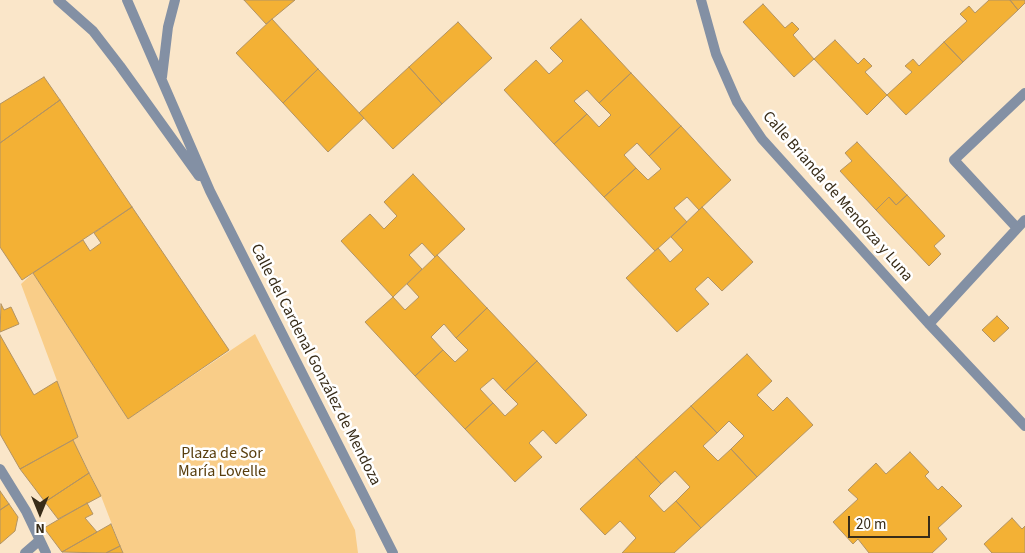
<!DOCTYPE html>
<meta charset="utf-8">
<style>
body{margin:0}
#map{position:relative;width:1025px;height:553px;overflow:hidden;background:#fae6c9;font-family:"Source Sans 3",sans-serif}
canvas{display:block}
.north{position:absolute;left:15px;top:488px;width:50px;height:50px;-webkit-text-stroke:4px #fff;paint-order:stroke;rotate:180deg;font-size:14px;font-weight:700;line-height:20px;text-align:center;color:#382c18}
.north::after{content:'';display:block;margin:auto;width:18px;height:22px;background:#382c18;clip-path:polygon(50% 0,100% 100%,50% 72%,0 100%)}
.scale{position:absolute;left:848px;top:516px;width:82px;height:22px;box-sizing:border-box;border:2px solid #382c18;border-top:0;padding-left:6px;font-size:15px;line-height:18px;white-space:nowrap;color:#382c18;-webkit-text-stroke:4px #fff;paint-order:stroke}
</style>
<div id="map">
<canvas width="1025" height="553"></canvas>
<div class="north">N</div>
<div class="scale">20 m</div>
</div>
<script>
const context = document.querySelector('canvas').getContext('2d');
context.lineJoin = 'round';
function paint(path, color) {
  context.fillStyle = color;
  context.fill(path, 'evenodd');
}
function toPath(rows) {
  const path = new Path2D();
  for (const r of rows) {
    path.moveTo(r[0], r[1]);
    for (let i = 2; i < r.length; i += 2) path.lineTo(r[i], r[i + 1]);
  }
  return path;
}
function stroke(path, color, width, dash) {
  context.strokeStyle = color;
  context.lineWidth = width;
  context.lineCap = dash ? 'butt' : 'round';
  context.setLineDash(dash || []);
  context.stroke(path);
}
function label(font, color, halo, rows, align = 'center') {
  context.font = font + ' "Source Sans 3",sans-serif';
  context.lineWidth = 5;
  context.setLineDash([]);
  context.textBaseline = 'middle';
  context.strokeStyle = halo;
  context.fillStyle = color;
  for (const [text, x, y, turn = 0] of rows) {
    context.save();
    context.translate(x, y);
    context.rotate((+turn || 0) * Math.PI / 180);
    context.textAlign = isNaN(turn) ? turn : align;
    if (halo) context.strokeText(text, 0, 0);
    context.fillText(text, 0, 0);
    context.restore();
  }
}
const green = toPath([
 [33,273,128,419,255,334,355,530,358,553,123,553,101,496,73,440,78,437,21,284]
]);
const building = toPath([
 [244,0,295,0,266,24,244,0],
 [989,0,1010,0,1018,10,963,62,944,42,967,21,960,14,969,6,975,13,989,0],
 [1010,0,1025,0,1025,3,1018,10,1010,0],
 [763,4,785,28,792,22,799,29,793,35,814,59,794,77,743,22,763,4],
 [272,19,318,69,283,103,236,53,272,19],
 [581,19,631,73,599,103,587,90,574,101,587,114,554,144,504,90,536,60,549,74,563,61,550,48,581,19],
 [458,22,492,58,442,104,409,67,458,22],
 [835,40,858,64,864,58,872,66,865,72,887,95,867,115,814,59,835,40],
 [944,42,963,62,906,115,887,95,912,72,905,66,913,59,919,66,944,42],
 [409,67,442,104,393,149,359,113,409,67],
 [318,69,364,118,328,152,283,103,318,69],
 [631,73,681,126,649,156,637,143,624,155,636,168,604,197,554,144,587,114,599,127,611,115,599,103,631,73],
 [44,77,60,100,0,143,0,104,44,77],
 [60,100,132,207,22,280,0,247,0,143,60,100],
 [681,126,731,180,699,210,687,197,674,208,687,222,655,251,604,197,636,168,648,180,661,169,649,156,681,126],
 [857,142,907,195,896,205,889,197,876,210,840,171,852,161,845,153,857,142],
 [413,174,465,229,435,257,422,243,409,255,422,269,393,297,341,241,370,214,384,229,397,216,384,202,413,174],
 [907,195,945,236,934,246,941,254,929,266,876,210,889,197,896,205,907,195],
 [132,207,229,350,128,419,33,273,83,240,90,251,101,243,94,233,132,207],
 [702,207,753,262,722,291,708,277,695,289,709,304,677,332,626,278,658,248,670,262,683,250,671,237,702,207],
 [437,255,487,308,456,338,444,324,431,337,443,350,415,376,365,322,393,297,405,310,419,297,407,284,437,255],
 [1,304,4,310,11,307,19,324,0,332,1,304],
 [487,308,537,361,505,391,493,378,480,389,493,403,465,429,415,376,443,350,455,362,468,350,456,338,487,308],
 [997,316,1009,328,994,342,982,330,997,316],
 [0,335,34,395,57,381,78,437,20,469,0,434,0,335],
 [747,354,772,381,757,395,773,411,787,397,813,425,757,477,731,449,744,436,729,421,717,433,691,406,747,354],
 [537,361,587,415,556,444,543,430,529,443,542,457,515,482,465,429,493,403,505,416,518,404,505,391,537,361],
 [691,406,717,433,703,446,718,461,731,449,757,477,701,528,676,501,690,487,675,471,661,484,636,457,691,406],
 [73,440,89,473,45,502,20,469,73,440],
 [910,452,929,472,925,476,938,490,942,486,962,506,938,528,947,539,932,553,869,553,858,539,853,544,833,522,858,499,848,490,876,463,886,474,910,452],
 [636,457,661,484,649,496,664,512,676,501,701,528,674,553,622,553,636,538,620,521,605,535,580,509,636,457],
 [89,473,101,496,58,519,45,502,89,473],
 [0,491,9,504,0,510,0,491],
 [87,503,93,514,85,518,97,532,62,552,44,528,87,503],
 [9,504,18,517,15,531,0,544,0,510,9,504],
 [1012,518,1022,529,1025,526,1025,553,992,553,984,544,1012,518],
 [111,524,120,546,106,553,62,552,111,524],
 [120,546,123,553,106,553,120,546]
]);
const street = toPath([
 [58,0,93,31,120,66,199,176],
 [127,0,210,191,393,553],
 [701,0,716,54,737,102,762,139,929,324,1025,426],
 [162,77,168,27,175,0],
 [1017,228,954,160,1025,93],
 [929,324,1025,220],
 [0,469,26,511,46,553],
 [25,553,40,540]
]);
const streetNames = [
 ["Calle Brianda de Mendoza y Luna",837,197,49],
 ["Calle del Cardenal González de Mendoza",315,365,63]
];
const parkNames = [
 ["Plaza de Sor",222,454],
 ["María Lovelle",222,472]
];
paint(green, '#f9cd88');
paint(building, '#f3b135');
stroke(building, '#b29364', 1);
stroke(street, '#8390a4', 10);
label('16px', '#382c18', '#fff', streetNames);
label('16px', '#593e0d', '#fff', parkNames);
</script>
